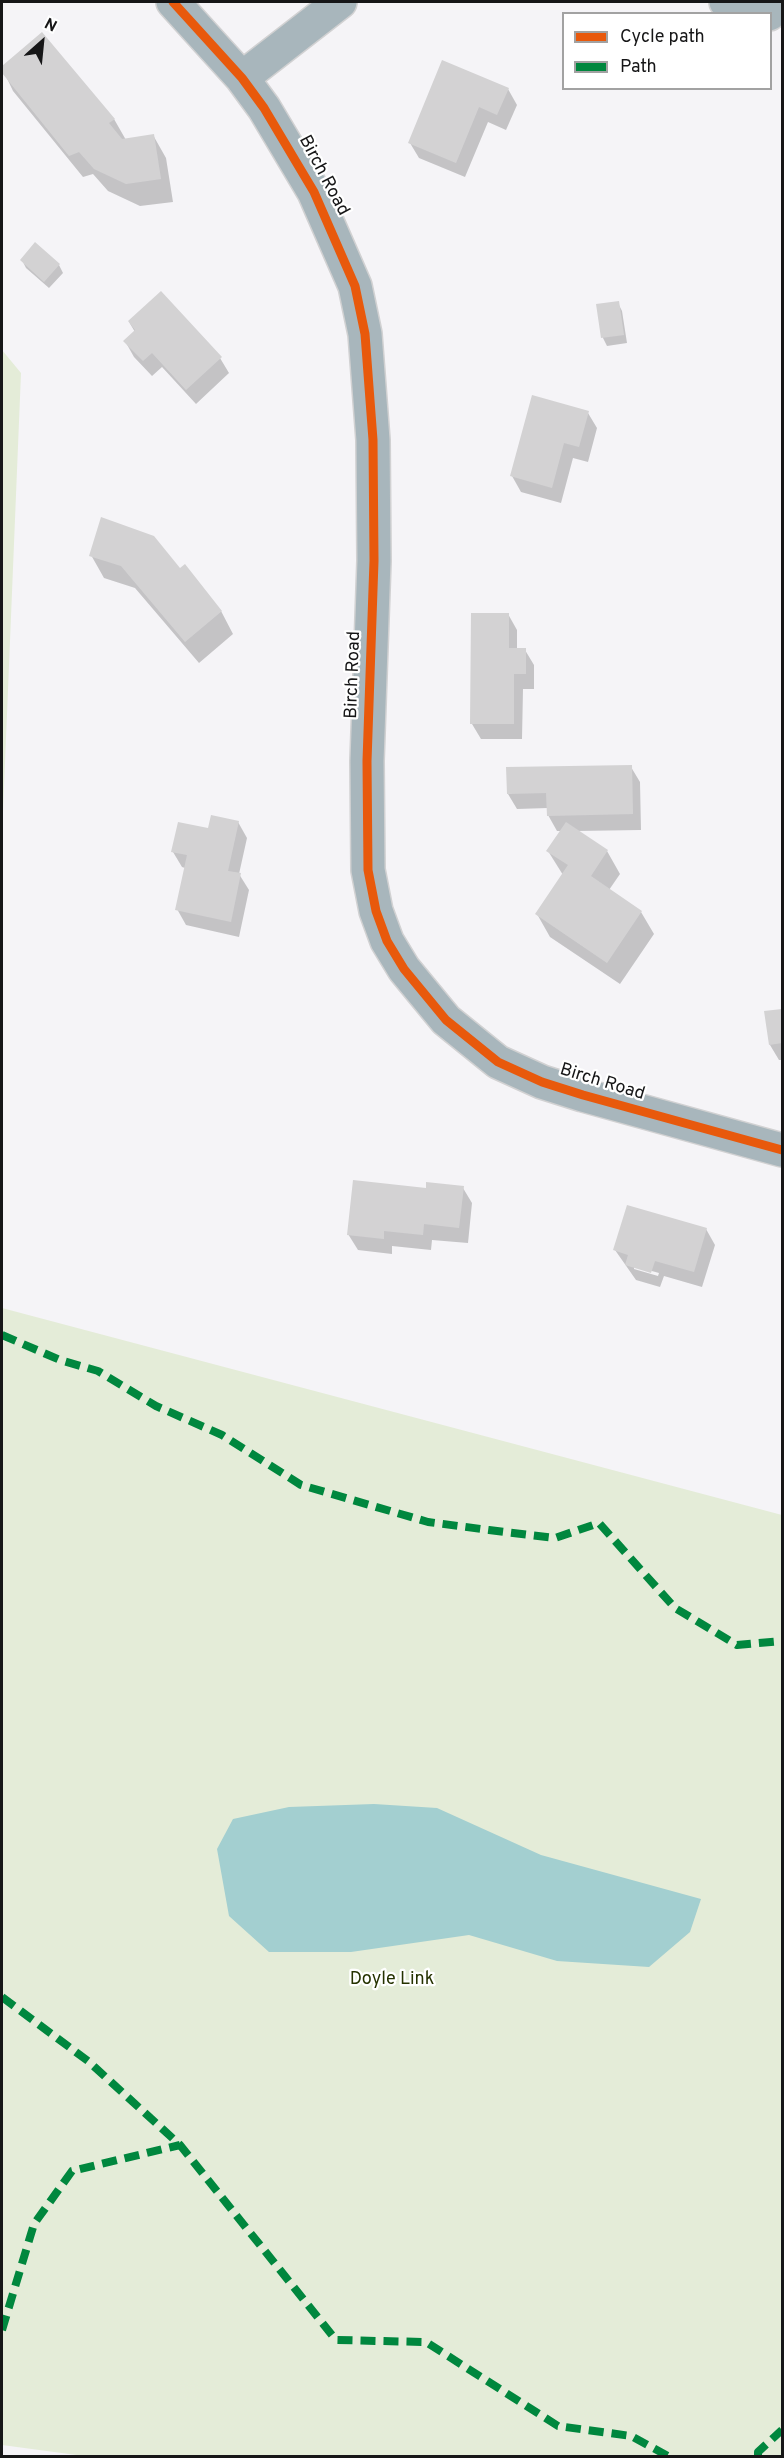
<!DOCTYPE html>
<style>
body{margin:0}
#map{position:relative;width:784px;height:2458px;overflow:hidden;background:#f5f4f7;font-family:Overpass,sans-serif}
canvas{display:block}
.frame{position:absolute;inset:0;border:3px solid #161617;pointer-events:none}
.legend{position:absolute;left:562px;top:12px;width:210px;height:78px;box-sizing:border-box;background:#fff;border:2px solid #a2a2a2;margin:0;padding:8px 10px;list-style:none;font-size:18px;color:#161617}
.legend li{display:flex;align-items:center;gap:12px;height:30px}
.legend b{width:30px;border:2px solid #a2a2a2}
.north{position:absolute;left:12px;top:12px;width:60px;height:60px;-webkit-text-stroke:4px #fff;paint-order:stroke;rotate:27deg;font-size:16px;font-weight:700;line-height:24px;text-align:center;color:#161617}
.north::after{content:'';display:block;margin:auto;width:21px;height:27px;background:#161617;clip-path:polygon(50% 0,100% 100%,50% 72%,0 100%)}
</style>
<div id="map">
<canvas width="784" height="2458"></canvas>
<div class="frame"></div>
<ul class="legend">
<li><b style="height:8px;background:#e8590c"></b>Cycle path</li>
<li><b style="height:8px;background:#00873e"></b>Path</li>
</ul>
<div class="north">N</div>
</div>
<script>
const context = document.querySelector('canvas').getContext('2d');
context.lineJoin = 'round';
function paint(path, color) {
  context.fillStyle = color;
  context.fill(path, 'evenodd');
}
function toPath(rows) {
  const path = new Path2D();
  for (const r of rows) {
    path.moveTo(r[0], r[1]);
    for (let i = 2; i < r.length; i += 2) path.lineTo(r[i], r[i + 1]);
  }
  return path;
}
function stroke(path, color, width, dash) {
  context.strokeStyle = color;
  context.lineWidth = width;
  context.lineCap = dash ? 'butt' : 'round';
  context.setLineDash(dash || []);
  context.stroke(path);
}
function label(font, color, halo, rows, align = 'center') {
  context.font = font + ' Overpass,sans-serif';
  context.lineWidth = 4.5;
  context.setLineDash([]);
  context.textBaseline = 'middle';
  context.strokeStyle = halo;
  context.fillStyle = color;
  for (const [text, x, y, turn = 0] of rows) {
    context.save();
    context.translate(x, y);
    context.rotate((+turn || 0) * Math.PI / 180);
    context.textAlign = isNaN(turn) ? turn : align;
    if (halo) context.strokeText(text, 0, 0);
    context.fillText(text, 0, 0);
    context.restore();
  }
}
const green = toPath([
 [2,350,21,373,2,836],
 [2,1308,782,1515,782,2456,84,2456,2,2445]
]);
const water = toPath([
 [374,1804,437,1808,541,1855,701,1899,690,1932,649,1967,557,1961,469,1935,351,1952,269,1952,229,1916,217,1849,233,1819,289,1807]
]);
const shadow = toPath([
 [42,35,114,119,126,140,153,135,166,158,173,202,140,206,108,191,93,174,83,177,13,91,2,68],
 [508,89,517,105,506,130,488,122,465,177,419,158,410,143],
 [22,260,59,265,63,273,49,288,26,268],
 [618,303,622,311,627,343,607,346,603,338,598,306],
 [129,322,220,358,229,373,196,404,162,367,152,376,134,357,125,341,135,332],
 [588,413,597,428,588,462,573,458,561,503,521,492,512,476],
 [91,555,180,570,221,611,233,634,199,663,135,588,104,578],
 [508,614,517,630,517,650,525,650,534,665,534,689,523,689,522,739,481,739,472,724],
 [631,767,640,782,641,830,577,831,607,851,620,874,609,890,641,912,654,934,620,984,550,937,537,914,563,875,548,851,562,831,557,831,548,815,548,808,517,809,508,794],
 [238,822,247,838,239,874,249,890,239,937,186,925,177,909,185,868,182,867,173,852],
 [782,1010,782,1060,779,1060,770,1045,766,1012],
 [463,1188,472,1203,468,1243,432,1240,431,1250,392,1246,392,1254,358,1250,348,1234,428,1189],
 [706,1229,715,1245,702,1287,664,1276,660,1287,636,1280,615,1250],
 [634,1266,659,1273,658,1276,634,1269]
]);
const building = toPath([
 [42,32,115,119,109,123,122,139,154,134,161,179,126,184,94,169,79,152,69,156,2,73,2,66],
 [442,60,509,88,497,115,479,107,456,163,408,143],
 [35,242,60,264,44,282,20,260],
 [161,291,222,357,186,390,152,353,143,361,123,341,135,330,128,321],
 [619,301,624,335,601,338,596,304],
 [532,395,589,411,579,447,564,443,552,488,510,476],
 [101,517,154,536,180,568,185,564,222,611,185,642,121,566,89,556],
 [471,613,509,613,509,648,526,648,526,674,514,674,514,724,470,724],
 [632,765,633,814,547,816,546,793,507,794,506,767],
 [211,815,239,821,228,871,241,873,231,922,175,910,187,855,171,852,178,822,208,828],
 [566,822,608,850,591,876,642,911,607,963,535,914,568,865,546,851],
 [782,1009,782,1043,769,1045,764,1011],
 [353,1180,426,1188,426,1182,464,1186,459,1228,424,1224,423,1235,384,1231,384,1239,347,1235],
 [627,1205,707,1228,694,1272,655,1261,651,1273,625,1265,628,1255,613,1250]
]);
const street = toPath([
 [173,2,242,78,264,108,314,192,355,286,365,334,373,440,374,561,367,761,368,870,376,911,387,941,404,969,446,1020,498,1062,542,1082,583,1095,782,1150],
 [726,2,769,14],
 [242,78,340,2]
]);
const quiet = toPath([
 [2,1335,60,1360,98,1371,156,1406,222,1435,301,1485,428,1522,489,1530,555,1538,599,1523,675,1608,737,1645,782,1641],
 [2,1997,88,2061,180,2145,336,2340,426,2342,558,2426,631,2436,668,2456],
 [2,2330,34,2224,72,2171,180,2145],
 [758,2456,758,2452,782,2430]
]);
const cycleway = toPath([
 [173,2,242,78,264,108,314,192,355,286,365,334,373,440,374,561,367,761,368,870,376,911,387,941,404,969,446,1020,498,1062,542,1082,583,1095,782,1150]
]);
const streetNames = [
 ["Birch Road",323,176,62],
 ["Birch Road",354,675,-88],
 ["Birch Road",602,1083,17]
];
const parkNames = [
 ["Doyle Link",392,1980]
];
paint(green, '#e4ecd8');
paint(water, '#a3cfd0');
paint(shadow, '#0003');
paint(building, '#d3d2d3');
stroke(street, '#d1d1d2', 36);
stroke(street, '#a8b6bc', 33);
stroke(quiet, '#00873e', 8, [15, 8]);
stroke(cycleway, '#e8590c', 9);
label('18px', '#161617', '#fff', streetNames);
label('18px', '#253200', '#fff', parkNames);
</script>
